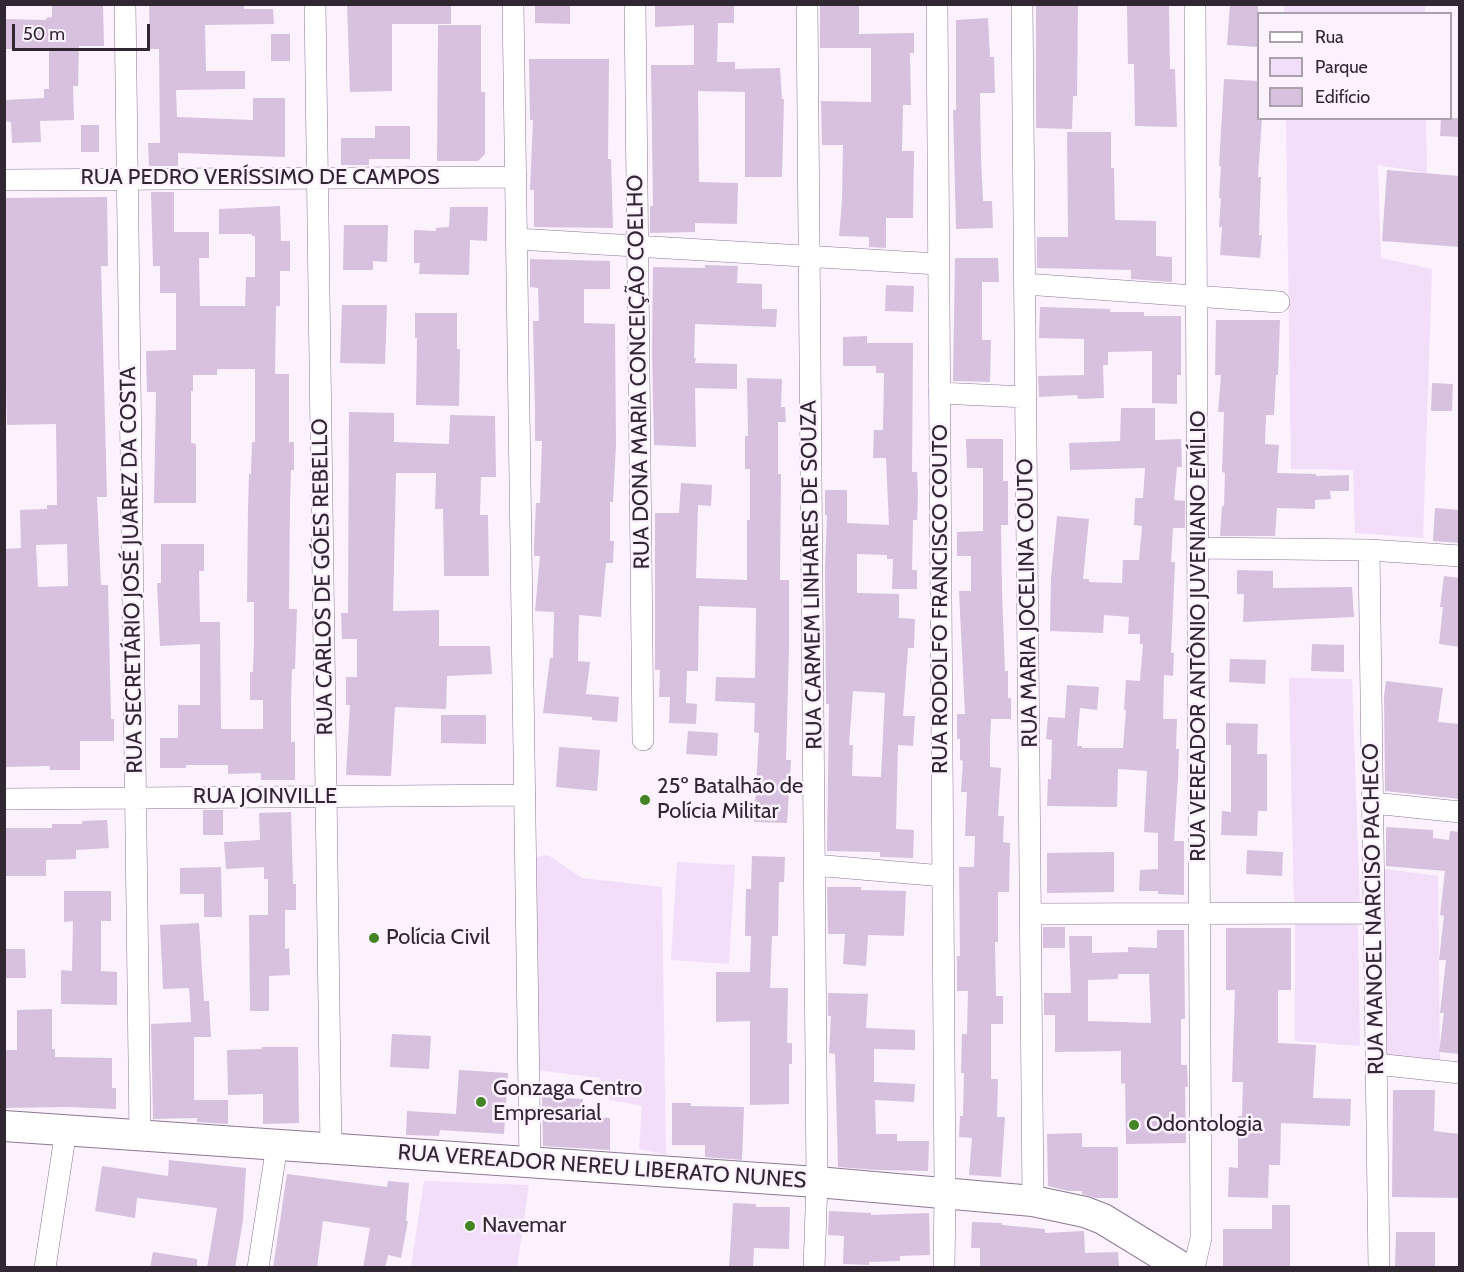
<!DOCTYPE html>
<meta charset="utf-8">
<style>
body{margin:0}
#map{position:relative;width:1464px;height:1272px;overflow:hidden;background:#fbf2fe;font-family:Cabin,sans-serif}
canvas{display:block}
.frame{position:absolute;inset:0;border:6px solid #302733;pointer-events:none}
.legend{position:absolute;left:1257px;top:12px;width:195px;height:108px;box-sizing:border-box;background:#fbf2fe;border:2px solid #aaa1ad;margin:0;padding:8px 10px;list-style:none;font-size:18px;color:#302733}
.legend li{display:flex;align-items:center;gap:12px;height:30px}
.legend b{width:30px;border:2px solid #aaa1ad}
.scale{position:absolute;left:12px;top:24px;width:138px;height:27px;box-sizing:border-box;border:3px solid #302733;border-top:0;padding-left:8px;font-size:18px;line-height:21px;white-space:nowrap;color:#302733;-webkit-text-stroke:4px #fbf2fe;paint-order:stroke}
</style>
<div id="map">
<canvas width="1464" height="1272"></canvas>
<div class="frame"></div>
<ul class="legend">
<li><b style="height:8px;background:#fff"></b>Rua</li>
<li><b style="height:16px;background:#f2def9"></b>Parque</li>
<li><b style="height:16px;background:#d7c1df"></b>Edifício</li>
</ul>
<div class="scale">50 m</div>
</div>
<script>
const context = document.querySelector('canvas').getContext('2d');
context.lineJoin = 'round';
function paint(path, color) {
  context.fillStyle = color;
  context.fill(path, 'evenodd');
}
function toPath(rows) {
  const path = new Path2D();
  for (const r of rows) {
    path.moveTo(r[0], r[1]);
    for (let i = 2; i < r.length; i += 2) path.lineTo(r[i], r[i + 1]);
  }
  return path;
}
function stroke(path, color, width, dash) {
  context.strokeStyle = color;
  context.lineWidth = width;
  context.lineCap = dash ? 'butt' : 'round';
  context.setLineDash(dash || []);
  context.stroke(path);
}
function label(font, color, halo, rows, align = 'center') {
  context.font = font + ' Cabin,sans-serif';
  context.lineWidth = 5;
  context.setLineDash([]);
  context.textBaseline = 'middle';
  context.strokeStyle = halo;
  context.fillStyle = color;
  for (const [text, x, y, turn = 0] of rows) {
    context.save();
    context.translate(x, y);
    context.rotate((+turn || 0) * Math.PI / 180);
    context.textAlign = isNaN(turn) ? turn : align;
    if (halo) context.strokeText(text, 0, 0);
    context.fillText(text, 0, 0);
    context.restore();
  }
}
const green = toPath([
 [1284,5,1425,5,1425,13,1284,13],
 [1286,119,1426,119,1427,173,1378,165,1381,258,1432,269,1423,538,1355,533,1353,470,1291,469],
 [1289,678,1352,679,1360,908,1294,909],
 [548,855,582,878,662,887,666,1155,639,1149,642,1106,610,1100,600,1078,536,1070,530,858],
 [677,862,735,865,729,964,671,960],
 [1378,868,1438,876,1440,1065,1381,1059],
 [1295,921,1358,925,1360,1046,1295,1041],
 [424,1181,529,1185,517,1267,411,1267]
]);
const building = toPath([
 [52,4,103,4,104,46,79,46,78,86,73,86,74,120,40,121,41,142,12,143,11,122,4,121,4,100,44,98,44,89,49,89,49,49,4,49,4,19,46,20,46,18,52,17],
 [149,4,244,4,244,9,273,9,274,24,205,25,206,71,245,71,245,89,176,90,177,117,253,120,253,98,285,98,285,157,178,153,178,166,149,166,148,143,160,143,159,49,150,49],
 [347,4,451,4,451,24,392,24,392,91,350,92],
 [535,4,570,4,570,24,535,23],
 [655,4,734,4,734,23,718,23,717,62,735,62,735,69,780,68,782,99,784,99,782,177,745,177,745,92,698,91,699,182,738,183,737,224,695,223,695,232,650,233,650,206,653,206,651,65,694,65,694,25,655,27],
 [820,4,859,4,859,34,914,33,914,53,910,53,911,105,903,105,902,151,914,151,913,218,886,218,886,248,869,247,869,237,839,236,842,201,843,145,822,145,821,101,871,102,871,48,820,48],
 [1036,4,1078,4,1077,96,1073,96,1072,129,1036,128],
 [1230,4,1258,4,1258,47,1227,45],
 [1127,6,1169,6,1170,69,1175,69,1177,127,1135,126,1134,64,1128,64],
 [988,18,990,57,994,57,995,93,980,93,981,157,983,201,992,201,993,228,956,229,953,110,956,110,956,20],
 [438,25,481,25,481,92,485,92,485,154,478,161,437,161],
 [271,34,290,34,290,61,271,61],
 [529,59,609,59,608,159,611,159,613,228,534,227,534,190,530,190,533,120,530,120],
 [1224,79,1258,81,1258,118,1262,118,1258,177,1261,177,1259,235,1262,235,1260,258,1220,255,1222,227,1219,227,1221,198,1219,198,1221,166,1219,166],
 [1441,118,1460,118,1460,137,1440,136],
 [81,125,99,125,99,152,81,152],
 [375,126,410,126,410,159,369,159,369,165,341,165,341,138,375,138],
 [1067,132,1111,132,1111,168,1114,168,1115,220,1156,221,1156,256,1172,257,1172,282,1131,279,1131,270,1037,268,1037,237,1068,237],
 [1387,170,1460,176,1460,247,1382,241],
 [151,192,174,192,174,232,209,232,209,258,199,258,200,306,245,306,246,277,255,277,255,236,252,236,252,234,219,234,219,209,280,206,281,241,290,241,290,271,280,271,280,306,276,306,275,374,289,374,289,442,294,442,294,470,291,470,290,502,289,609,297,609,295,669,292,669,291,701,291,742,295,742,295,780,261,780,261,773,228,774,228,765,186,765,186,768,160,768,160,738,178,738,178,705,200,705,200,644,160,646,157,583,161,583,161,544,204,544,204,571,199,571,200,622,220,622,221,729,263,729,263,700,250,700,250,672,253,672,254,640,254,602,247,602,248,508,249,474,251,474,252,442,255,442,255,369,217,369,217,375,193,375,193,391,191,391,191,443,196,444,196,503,154,503,156,392,147,392,146,351,176,350,176,293,160,293,160,266,153,266],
 [107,197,108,266,101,266,107,497,97,497,101,585,108,585,111,719,114,719,114,741,80,741,80,770,50,770,50,766,4,767,4,549,21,548,20,510,47,509,47,505,57,505,56,424,7,425,6,384,4,384,4,198],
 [67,544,68,586,38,587,36,545],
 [450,207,488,207,487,241,470,240,469,275,419,274,420,263,414,263,414,230,436,231,436,228,449,227],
 [344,225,388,225,387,262,373,261,373,270,343,270],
 [955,258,998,258,999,282,982,282,982,340,991,340,990,382,953,381],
 [530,259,610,261,610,289,584,289,584,323,615,324,616,444,613,502,610,502,610,541,614,541,613,563,606,563,601,617,579,615,578,661,590,662,586,694,619,697,617,722,592,720,592,717,543,713,550,658,553,658,554,612,535,611,540,556,534,556,534,545,536,503,540,503,542,441,535,441,535,411,533,321,539,321,538,288,530,287],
 [705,265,738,266,737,283,762,284,762,309,777,309,776,327,695,324,694,358,696,358,695,363,737,364,737,389,695,388,696,447,654,445,652,353,653,267,705,268],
 [886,285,914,286,913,312,885,311],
 [342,305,387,305,385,364,340,363],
 [1040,307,1110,309,1110,312,1144,312,1144,316,1181,316,1181,375,1177,375,1177,404,1152,403,1152,351,1108,352,1108,365,1103,365,1104,398,1078,399,1077,395,1039,397,1038,376,1084,375,1084,339,1039,338],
 [415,313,457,313,457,349,460,349,459,406,416,405,417,338,415,338],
 [1216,320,1280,320,1278,375,1276,375,1274,415,1266,415,1265,444,1279,445,1277,473,1316,474,1316,476,1349,475,1349,491,1330,491,1331,499,1315,500,1315,509,1277,508,1275,536,1220,536,1222,506,1224,506,1225,473,1222,472,1224,412,1218,412,1221,375,1215,375],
 [867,336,867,343,913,343,912,472,917,472,918,494,917,520,913,520,912,570,917,570,917,589,892,589,893,559,887,559,887,555,857,554,857,593,899,594,899,618,915,619,914,648,908,648,903,716,915,716,913,746,898,745,896,829,914,830,913,858,880,857,880,852,827,851,829,704,826,704,825,568,827,515,825,515,825,490,847,490,847,523,889,525,886,458,873,458,874,430,883,430,884,373,876,373,876,366,843,366,843,337],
 [853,691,885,693,881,777,852,776,853,745,849,745],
 [747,378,782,379,781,407,785,407,786,422,778,422,778,474,781,474,780,580,789,580,789,648,786,760,791,760,787,823,754,822,759,733,754,732,755,703,715,701,716,677,755,678,756,608,699,606,698,671,687,671,686,703,697,704,696,724,669,723,670,697,659,697,660,670,655,670,655,513,679,513,681,483,712,485,711,506,698,505,696,578,747,580,747,520,750,520,750,469,745,469,745,436,748,436],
 [1432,383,1453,384,1452,411,1431,411],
 [1121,408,1155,408,1155,440,1181,439,1182,467,1177,467,1174,500,1185,501,1185,528,1173,528,1171,562,1175,562,1171,653,1174,653,1173,676,1164,675,1163,719,1177,719,1176,749,1179,749,1178,777,1174,841,1184,841,1184,895,1158,894,1158,891,1139,891,1140,870,1158,869,1158,833,1144,832,1147,771,1118,769,1117,807,1047,806,1048,779,1051,779,1052,740,1046,739,1048,717,1065,718,1067,685,1099,687,1097,710,1080,708,1077,746,1082,746,1082,748,1123,748,1126,710,1124,710,1126,680,1140,681,1143,644,1140,644,1140,634,1128,634,1129,617,1104,615,1103,633,1050,631,1051,578,1057,516,1089,519,1083,579,1089,579,1089,582,1122,583,1123,560,1139,560,1142,526,1134,525,1135,498,1143,498,1145,468,1070,470,1069,443,1120,441],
 [349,412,394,413,394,442,449,444,450,415,495,416,496,477,481,477,480,515,488,515,489,576,444,576,443,509,435,509,436,473,396,473,393,611,439,610,439,646,490,646,492,674,447,676,446,709,395,707,391,776,346,775,350,705,346,705,346,677,357,677,357,639,342,639,341,613,348,613],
 [966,439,1003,439,1003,481,1008,481,1008,525,1001,525,1002,590,1005,671,1008,671,1008,698,1011,698,1011,719,991,719,990,740,990,767,1001,768,998,816,1004,816,1003,842,1010,843,1009,892,998,892,998,942,995,942,996,996,1003,996,1003,1024,991,1024,991,1079,998,1079,997,1117,1005,1117,1001,1177,969,1175,972,1138,959,1137,960,1116,963,1116,964,1073,961,1073,962,1034,967,1034,968,991,957,991,957,956,960,956,959,867,974,867,975,836,965,836,967,792,961,792,963,761,960,760,960,739,957,739,957,714,965,714,959,591,971,591,971,556,957,556,957,532,983,531,983,468,967,468],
 [1435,508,1460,510,1460,543,1433,541],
 [1237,570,1273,571,1273,588,1352,587,1354,617,1243,622,1244,594,1237,594],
 [1444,576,1460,578,1460,647,1439,644,1443,607,1440,607],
 [1312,644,1344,645,1344,672,1311,671],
 [1230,659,1266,660,1265,684,1229,682],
 [1386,681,1443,688,1438,722,1460,724,1460,799,1385,791,1384,696],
 [441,715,486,715,486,744,441,743],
 [1226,723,1258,724,1257,754,1267,754,1267,811,1258,811,1257,836,1221,835,1222,811,1231,812,1231,745,1226,745],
 [688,731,718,733,717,756,686,754],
 [559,747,600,750,597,791,556,787],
 [203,810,223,810,223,835,203,835],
 [291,812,293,884,296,884,296,910,285,910,285,949,289,948,290,975,269,976,269,1011,250,1011,249,915,268,915,268,879,264,879,264,867,226,869,224,842,260,840,259,813],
 [107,820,109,848,76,850,76,859,46,860,46,876,4,876,4,828,52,828,52,824,82,824,82,821],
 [1386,827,1433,830,1433,838,1449,840,1450,831,1460,832,1460,1054,1439,1052,1444,1013,1440,1013,1446,960,1439,960,1444,916,1440,915,1445,871,1386,866],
 [1247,850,1283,852,1282,876,1246,874],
 [1114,852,1114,892,1047,893,1047,853],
 [752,856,785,857,784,882,779,882,778,936,772,936,770,988,788,988,787,1043,792,1043,792,1064,789,1064,789,1104,750,1105,750,1021,716,1022,716,972,750,972,751,936,745,936,746,889,751,889],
 [221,867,222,917,204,917,204,894,180,894,180,868],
 [827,887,861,887,861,890,906,891,904,936,868,935,866,966,843,964,845,934,828,934],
 [64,891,111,891,111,921,101,921,101,971,117,972,117,1005,61,1004,61,970,72,971,73,921,64,922],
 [199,923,204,1001,209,1001,211,1037,194,1037,194,1100,228,1100,228,1124,197,1122,197,1118,153,1119,151,1024,191,1022,189,988,163,989,160,925],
 [1043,927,1065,927,1065,948,1043,948],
 [1226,928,1291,928,1291,990,1278,990,1278,1043,1316,1045,1313,1098,1351,1099,1350,1126,1281,1123,1280,1165,1269,1165,1268,1198,1228,1197,1229,1167,1238,1168,1238,1116,1242,1116,1243,1082,1232,1082,1235,990,1226,990],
 [1157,930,1184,930,1185,1019,1181,1019,1181,1065,1187,1065,1188,1087,1185,1087,1186,1143,1126,1144,1125,1083,1121,1084,1121,1051,1055,1052,1055,1015,1044,1015,1044,993,1071,993,1069,936,1092,936,1092,953,1128,952,1128,947,1157,948],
 [1118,974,1149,974,1151,1023,1088,1021,1088,980,1118,979],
 [4,949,25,949,26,978,4,978],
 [828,993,868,994,866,1028,915,1030,915,1050,874,1049,874,1082,915,1084,914,1102,875,1100,876,1134,897,1134,897,1141,929,1141,928,1171,876,1170,838,1167,835,1054,829,1053,831,1016,828,1016],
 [52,1009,52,1049,55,1049,55,1057,112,1058,112,1088,116,1088,116,1109,67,1107,4,1108,4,1050,17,1050,17,1010],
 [392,1034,431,1036,429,1069,390,1067],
 [262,1047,298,1047,299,1123,263,1124,263,1094,228,1095,227,1050,262,1049],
 [459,1070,508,1073,504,1134,440,1130,439,1136,406,1135,407,1111,456,1114],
 [1393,1090,1435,1090,1434,1131,1460,1134,1460,1198,1392,1197],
 [542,1097,583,1099,582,1117,610,1118,610,1150,543,1146],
 [672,1103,691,1103,691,1106,744,1107,742,1160,705,1157,705,1145,672,1145],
 [1082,1133,1082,1147,1118,1147,1118,1198,1096,1198,1082,1194,1082,1191,1069,1191,1048,1186,1047,1134],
 [169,1160,246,1168,243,1220,235,1268,207,1268,217,1208,137,1198,135,1218,95,1211,102,1166,168,1176],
 [287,1174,387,1187,388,1181,409,1183,406,1221,408,1221,401,1258,388,1255,385,1268,363,1268,370,1228,323,1221,317,1268,273,1268],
 [733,1203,756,1204,756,1207,790,1207,789,1249,754,1248,753,1268,729,1268],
 [1272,1205,1290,1205,1290,1268,1223,1268,1223,1229,1272,1229],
 [829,1211,871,1213,871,1215,929,1213,930,1255,900,1256,900,1261,869,1262,869,1265,843,1264,844,1236,828,1235],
 [972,1222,1002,1223,1002,1225,1045,1229,1045,1233,1084,1231,1085,1253,1118,1252,1119,1268,980,1268,980,1248,971,1248],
 [1396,1232,1435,1232,1435,1268,1395,1268],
 [153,1252,197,1259,197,1268,150,1268]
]);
const street = toPath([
 [125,4,140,1135],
 [315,4,331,1149],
 [513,4,530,1162],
 [635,4,643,740],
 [807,4,817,1182,814,1268],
 [937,4,945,1193,944,1268],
 [1022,4,1033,1201],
 [4,180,516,177],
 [517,239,938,264],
 [1025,284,1279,302],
 [939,393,1026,397],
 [1199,548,1369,550,1460,556],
 [1369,550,1379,1268],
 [4,799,525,795],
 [1373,803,1460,812],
 [814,865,943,876],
 [1031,914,1374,913],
 [1376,1064,1460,1073],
 [45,1268,66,1130],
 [258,1268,277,1145],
 [1194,1268,1201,1238,1195,4]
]);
const secondary = toPath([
 [4,1126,817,1182,1033,1201,1085,1212,1103,1219,1183,1268]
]);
const markers = [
 [645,800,6,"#458424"],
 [374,938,6,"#458424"],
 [481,1102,6,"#458424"],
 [1134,1125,6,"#458424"],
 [470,1226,6,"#458424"]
];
const streetNames = [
 ["RUA PEDRO VERÍSSIMO DE CAMPOS",260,178],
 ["RUA DONA MARIA CONCEIÇÃO COELHO",639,372,-91],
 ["RUA SECRETÁRIO JOSÉ JUAREZ DA COSTA",132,570,-91],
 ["RUA CARMEM LINHARES DE SOUZA",812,575,-91],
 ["RUA CARLOS DE GÓES REBELLO",323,577,-91],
 ["RUA RODOLFO FRANCISCO COUTO",941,599,-90],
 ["RUA MARIA JOCELINA COUTO",1028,603,-91],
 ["RUA VEREADOR ANTÔNIO JUVENIANO EMÍLIO",1199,636,-90],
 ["RUA JOINVILLE",265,797],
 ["RUA MANOEL NARCISO PACHECO",1374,909,-91],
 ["RUA VEREADOR NEREU LIBERATO NUNES",602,1167,4]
];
const poiNames = [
 ["25º Batalhão de",657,787],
 ["Polícia Militar",657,812],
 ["Polícia Civil",386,938],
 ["Gonzaga Centro",493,1089],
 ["Empresarial",493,1114],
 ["Odontologia",1146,1125],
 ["Navemar",482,1226]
];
paint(green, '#f2def9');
paint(building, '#d7c1df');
stroke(street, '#8c7893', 22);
stroke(secondary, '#8c7893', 32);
stroke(street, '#fff', 21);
stroke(secondary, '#fff', 30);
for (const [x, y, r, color] of markers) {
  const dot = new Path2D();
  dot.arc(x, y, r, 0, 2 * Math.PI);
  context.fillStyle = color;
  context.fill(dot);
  stroke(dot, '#fbf2fe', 2);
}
label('22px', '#302733', '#fbf2fe', streetNames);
label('22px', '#302733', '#fbf2fe', poiNames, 'left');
</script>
